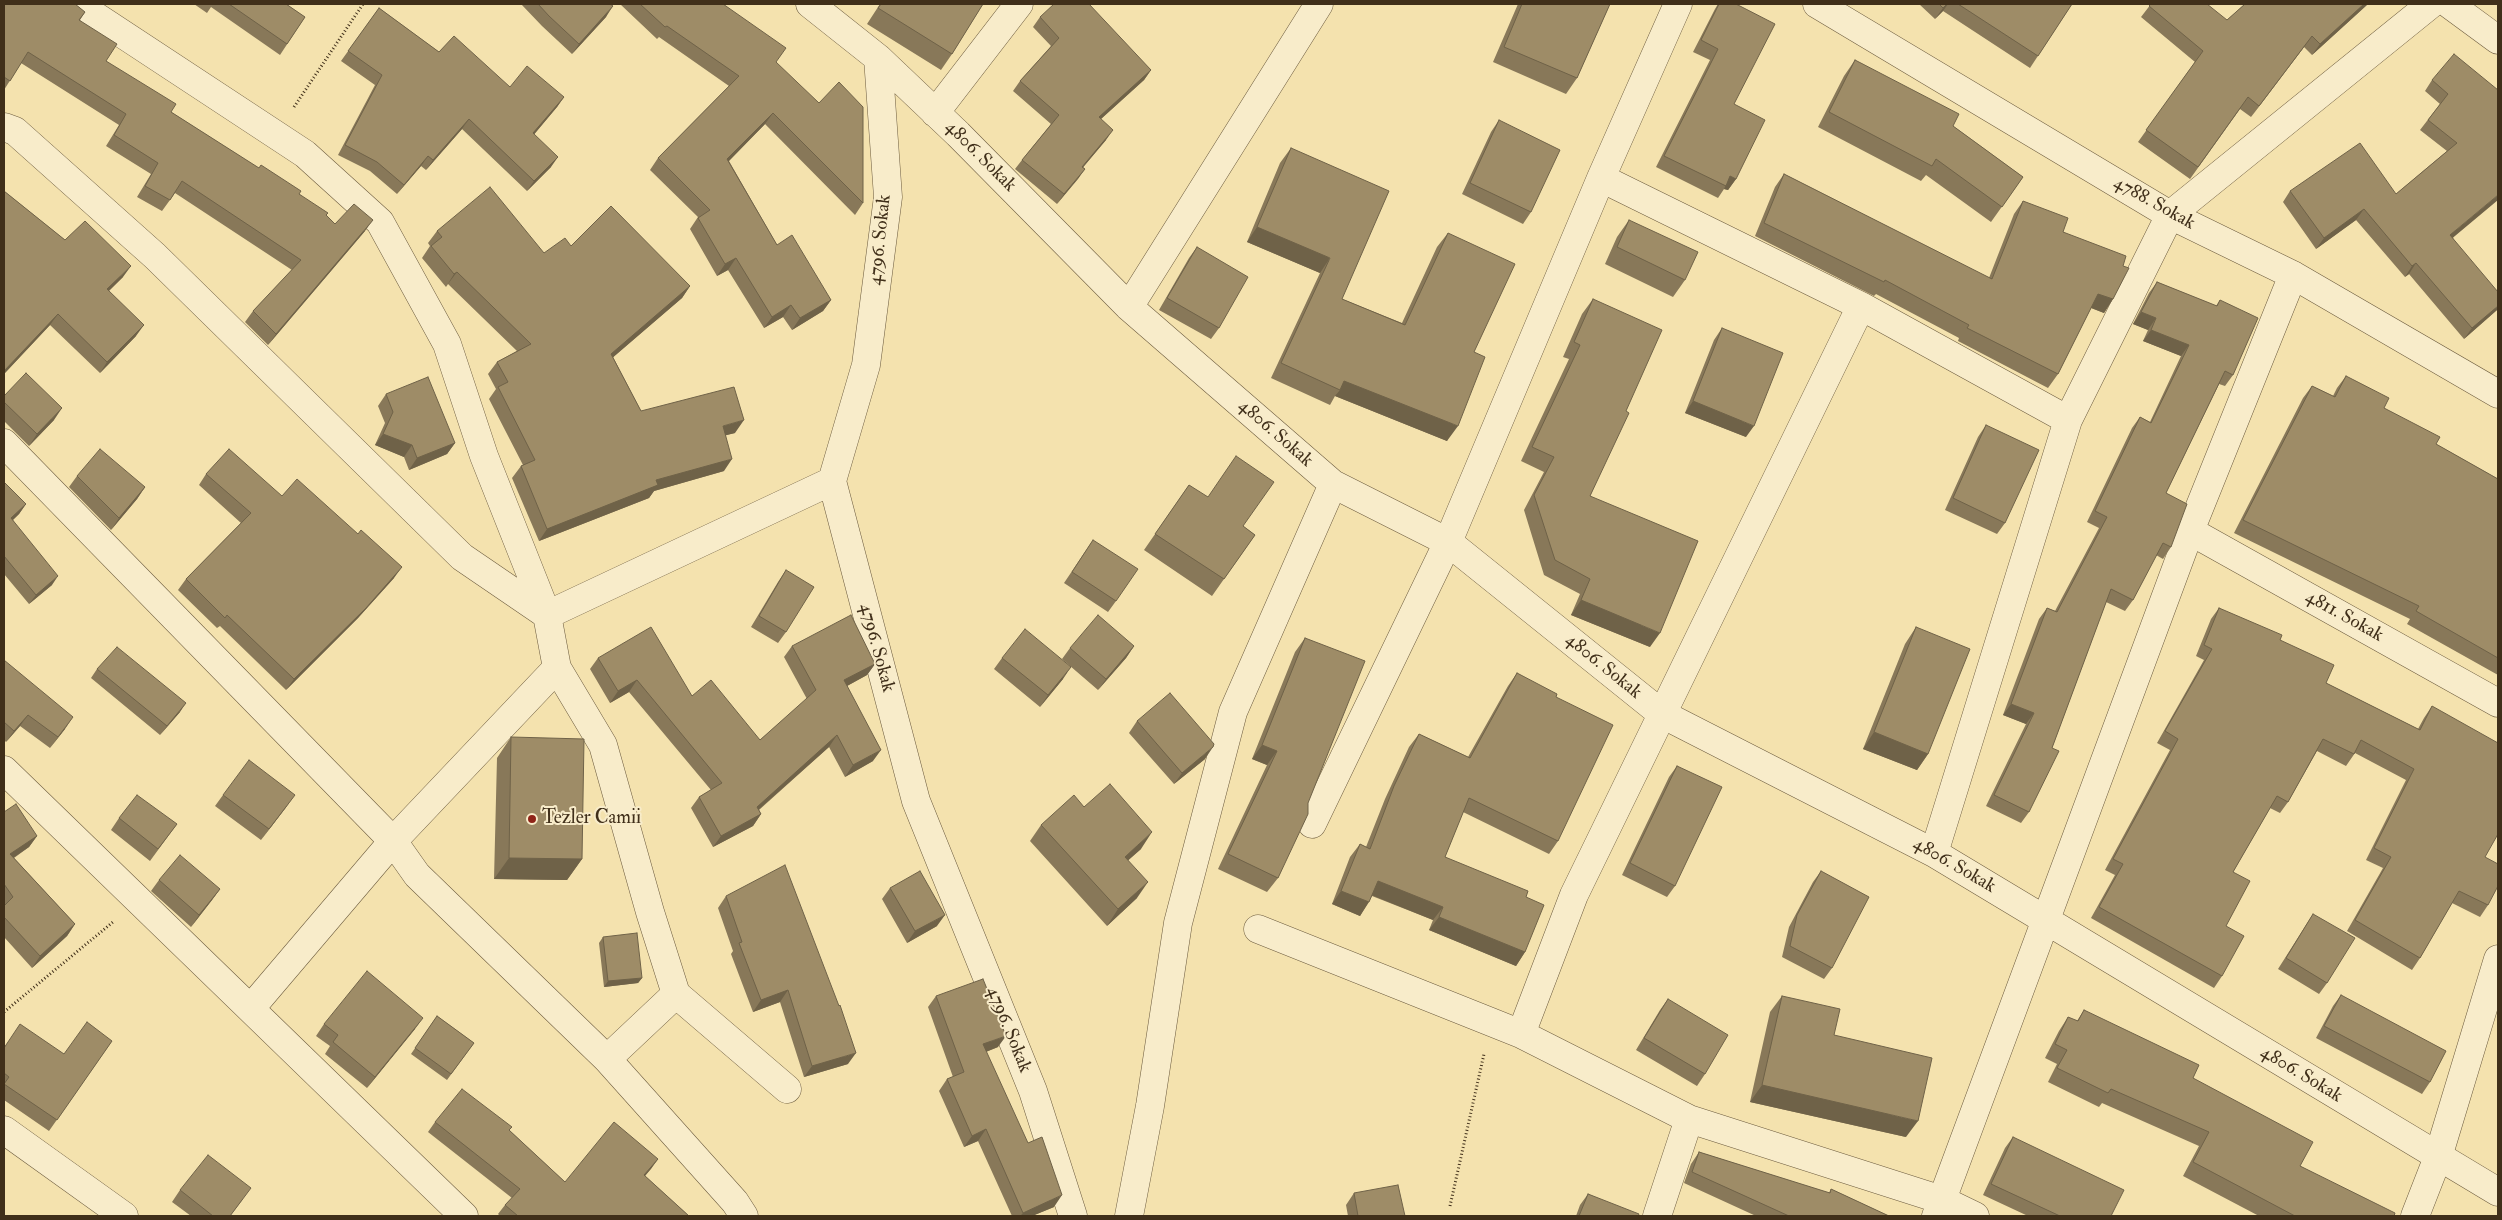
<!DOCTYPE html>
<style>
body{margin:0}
#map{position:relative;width:2502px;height:1220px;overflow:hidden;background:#f4e2ae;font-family:"IM FELL Double Pica",serif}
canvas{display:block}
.frame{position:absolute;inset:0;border:5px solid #402f1a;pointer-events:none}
</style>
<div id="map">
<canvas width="2502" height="1220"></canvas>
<div class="frame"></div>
</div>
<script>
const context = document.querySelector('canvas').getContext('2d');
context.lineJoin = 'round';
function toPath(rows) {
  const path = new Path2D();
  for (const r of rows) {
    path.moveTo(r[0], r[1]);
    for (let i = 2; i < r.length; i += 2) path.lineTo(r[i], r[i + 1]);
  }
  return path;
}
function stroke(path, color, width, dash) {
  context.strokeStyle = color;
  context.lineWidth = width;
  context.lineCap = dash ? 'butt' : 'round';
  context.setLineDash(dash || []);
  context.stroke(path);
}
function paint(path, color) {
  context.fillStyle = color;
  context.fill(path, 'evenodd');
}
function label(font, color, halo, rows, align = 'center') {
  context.font = font + ' "IM FELL Double Pica",serif';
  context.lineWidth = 4;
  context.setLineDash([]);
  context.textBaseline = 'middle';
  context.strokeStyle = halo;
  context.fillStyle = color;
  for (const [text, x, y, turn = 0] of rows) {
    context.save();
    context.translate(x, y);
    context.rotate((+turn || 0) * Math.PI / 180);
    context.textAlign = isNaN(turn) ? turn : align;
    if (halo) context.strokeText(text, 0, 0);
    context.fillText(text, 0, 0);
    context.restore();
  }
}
const path = toPath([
 [294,107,363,4],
 [4,1012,113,922],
 [1450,1206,1484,1054]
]);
const minor = toPath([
 [77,4,305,154,380,222,447,344,484,456,547,615,557,668,603,745,650,912,676,994,607,1059],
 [810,4,878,58,958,134,1129,307,1333,484,1448,542,1662,714,1934,853,2498,1192],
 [1817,4,2170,215,2293,275,2498,394],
 [878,58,888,197,866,365,832,481,916,801,1033,1091,1073,1216],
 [935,113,1019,4],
 [4,127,15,131,155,256,462,557,547,615],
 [1601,178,1861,306,2068,420],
 [1129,307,1319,4],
 [4,443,393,841,417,875,607,1059,735,1202,744,1216],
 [2190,531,2498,703],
 [547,615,832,481],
 [4,770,464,1216],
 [1312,824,1448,542,1601,178,1678,4],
 [1934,853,2068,420,2170,215,2431,4],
 [1258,929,1521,1034],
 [676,994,787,1089],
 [251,1008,393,841,557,668],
 [1689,1119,1942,1200,1975,1216],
 [4,1130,124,1216],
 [1129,1216,1150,1106,1178,923,1233,712,1333,484],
 [1657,1216,1689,1119,1521,1034,1574,895,1861,306],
 [1936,1216,2190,531,2293,275]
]);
const tertiary = toPath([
 [2449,4,2498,40],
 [2415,1216,2438,1157,2498,959]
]);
const wall = toPath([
 [4,4,85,12,80,20,106,61,171,112,299,194,335,224,365,231,268,345,245,322,253,311,292,270,175,193,162,211,137,197,151,174,106,146,119,125,21,63,4,90],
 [194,4,286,4,305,17,280,55,211,7,207,13],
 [521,4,610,4,606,17,572,54,542,26],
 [620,4,723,4,776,62,863,203,855,215,765,124,729,161,777,245,831,300,823,311,792,330,783,317,764,328,728,270,717,276,690,229,698,217,650,170,658,158,729,86,659,37,657,39],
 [880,4,983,4,952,54,941,70,867,24],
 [1518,4,1610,4,1577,78,1566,94,1493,62],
 [1718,4,1736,4,1734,104,1736,179,1728,190,1724,189,1718,198,1656,167,1710,60,1693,52,1715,9],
 [1919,4,2072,4,2030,68,1943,11,1935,19],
 [2151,4,2227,20,2245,4,2368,4,2312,55,2304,47,2251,117,2240,109,2190,179,2138,142,2195,62,2141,17],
 [379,8,439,52,510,87,564,97,557,107,534,134,551,167,527,191,462,129,426,170,421,166,397,194,370,171,338,155,375,85,341,61],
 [1040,17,1151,70,1144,80,1101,119,1106,140,1083,167,1085,169,1057,204,1015,169,1022,160,1051,124,1013,91,1020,81,1051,46,1033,27],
 [1855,60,1953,126,2023,177,1991,222,1926,175,1921,181,1818,127,1844,76],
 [2432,80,2498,90,2453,238,2497,310,2464,339,2409,274,2405,277,2356,220,2316,249,2283,202,2290,191,2396,194,2447,151,2420,130,2440,104,2425,91],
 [1499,120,1531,212,1523,224,1462,194,1491,132],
 [1291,148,1342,299,1402,323,1437,247,1448,233,1474,352,1447,441,1335,396,1330,405,1271,378,1320,273,1247,242,1280,163],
 [1784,174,1989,278,2014,214,2023,201,2063,232,2123,266,2113,299,2104,313,2091,308,2058,374,2048,388,1958,341,1959,338,1876,294,1874,296,1755,236,1775,187],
 [4,191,65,240,123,277,109,291,136,336,100,373,50,325,4,374],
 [1629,220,1685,280,1673,297,1605,264,1617,237],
 [437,231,544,253,571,246,690,286,682,298,613,357,641,411,735,433,726,435,724,471,654,491,649,498,539,541,512,478,521,466,523,465,489,399,496,389,488,374,497,362,517,351,448,284,446,287,422,258,430,246,428,243],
 [1197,247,1219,328,1211,339,1159,310,1189,258],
 [2157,282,2216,306,2220,300,2233,375,2225,386,2219,384,2166,493,2171,547,2163,559,2156,555,2133,600,2125,611,2106,602,2052,748,2029,812,2021,823,1986,806,2026,724,2003,715,2039,619,2047,608,2055,611,2099,528,2087,522,2132,428,2140,417,2150,422,2181,356,2143,341,2148,330,2133,324,2149,293],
 [1593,299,1626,411,1590,496,1650,647,1571,615,1580,594,1544,575,1524,510,1544,472,1521,461,1569,359,1563,357,1582,314],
 [1722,328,1746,437,1685,413,1714,340],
 [2346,376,2384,408,2436,444,2498,479,2498,675,2407,624,2410,619,2234,533,2303,398,2312,386,2333,396,2337,388],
 [386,394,455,443,447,454,409,470,404,457,375,445,385,423,378,406],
 [4,396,54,420,29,446,4,421],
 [1986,425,2005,523,1997,534,1945,510,1978,437],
 [206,474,282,496,394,578,358,618,286,690,220,626,217,628,178,590,186,579,241,523,199,485],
 [77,476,145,487,137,499,111,530,69,487],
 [4,482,26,504,19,514,13,520,52,585,29,604,4,574],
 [1189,485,1255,535,1212,596,1144,550],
 [1093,540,1116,601,1108,612,1064,583],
 [786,570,786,632,778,643,751,627,778,582],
 [2219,608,2280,640,2326,683,2418,729,2424,718,2432,706,2485,857,2488,905,2480,917,2452,903,2420,958,2412,970,2347,931,2383,868,2366,860,2406,780,2355,753,2346,766,2317,751,2288,802,2280,813,2270,808,2233,872,2226,926,2222,976,2214,988,2091,918,2115,875,2105,870,2170,750,2157,743,2204,660,2196,656,2211,619],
 [1916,627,1928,754,1917,770,1863,749,1905,644],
 [1305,638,1308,803,1278,878,1267,892,1218,869,1267,765,1252,759,1295,652],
 [792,646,875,664,867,675,847,686,873,761,845,777,829,747,759,810,761,814,753,826,713,847,691,808,699,797,711,790,629,692,610,703,590,669,598,658,692,696,760,740,807,699,784,657],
 [1134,646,1126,658,1098,690,1062,659,1070,648],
 [1002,658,1063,679,1040,707,994,669],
 [4,660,65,729,50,748,20,726,6,742,4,740],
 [97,669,180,712,160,735,91,678],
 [1517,673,1556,697,1558,841,1549,854,1463,812,1445,857,1526,897,1525,952,1516,966,1429,930,1433,920,1372,896,1360,916,1332,904,1350,857,1360,844,1366,847,1385,799,1409,747,1419,734,1468,757,1508,686],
 [1137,721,1205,759,1174,784,1129,733],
 [511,737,582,859,567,880,494,879,497,758],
 [1677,766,1675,886,1667,897,1622,875,1669,777],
 [223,795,287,806,261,840,215,806],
 [1084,807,1141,849,1128,860,1137,898,1107,926,1030,841,1041,825],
 [4,812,37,836,29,847,14,858,75,924,67,936,32,968,4,937],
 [119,818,177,824,150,861,111,830],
 [1821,871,1832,968,1824,979,1782,957,1789,927,1813,882],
 [159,880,220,889,212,900,191,927,151,891],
 [890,888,937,926,907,943,882,899],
 [726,896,848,1064,804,1077,780,1002,753,1012,731,954,733,951,718,908],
 [2313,914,2327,983,2319,994,2278,969],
 [603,937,642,978,638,983,604,987,599,943],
 [2341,995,2430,1082,2422,1094,2316,1038,2333,1006],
 [936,996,998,1047,986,1052,1054,1207,1032,1216,1012,1216,978,1141,964,1147,939,1091,947,1079,953,1077,928,1007],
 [1782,996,1834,1035,1906,1137,1750,1102,1770,1012],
 [1668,999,1705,1074,1697,1086,1636,1050,1660,1010],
 [2084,1010,2193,1078,2300,1166,2394,1216,2259,1216,2183,1176,2199,1146,2102,1103,2099,1107,2048,1082,2057,1064,2045,1058,2059,1031,2068,1017,2077,1021],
 [437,1016,474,1043,447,1080,411,1054],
 [324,1024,415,1029,367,1088,325,1054,330,1046,316,1036],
 [112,1041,49,1131,4,1100,4,1048,64,1054],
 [435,1122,509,1130,565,1182,658,1159,645,1176,689,1216,500,1216,498,1214,505,1205,512,1198,428,1132],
 [2013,1137,2111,1216,2028,1216,1983,1195,2005,1148],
 [1699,1152,1829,1193,1831,1189,1889,1216,1756,1216,1684,1183,1691,1164],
 [180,1190,243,1199,230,1216,191,1216,172,1202],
 [1354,1193,1405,1216,1348,1216,1346,1205],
 [1588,1194,1638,1216,1576,1216,1580,1205]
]);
const shadedWall = toPath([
 [1947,4,1948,4,1943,11,1935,19,1943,8],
 [2364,4,2368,4,2312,55,2320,44],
 [613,6,606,17,572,54,579,44],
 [2312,36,2304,47,2251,117,2259,106],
 [1151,70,1144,80,1092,127,1099,117],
 [564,97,557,107,527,143,533,133],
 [773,113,765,124,719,171,727,159],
 [469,119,462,129,426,170,433,160],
 [1113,130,1106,140,1075,177,1082,167],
 [428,156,421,166,397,194,404,185],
 [558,157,551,167,527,191,534,181],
 [1085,169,1078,179,1057,204,1064,194],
 [1730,176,1736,179,1728,190,1724,189],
 [2498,195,2498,200,2443,246,2450,235],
 [2364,209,2356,220,2316,249,2324,238],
 [373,220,365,231,268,345,276,334],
 [1257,227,1330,258,1320,273,1247,242],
 [736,258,728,270,717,276,725,264],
 [2416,263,2409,274,2405,277,2412,266],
 [131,266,123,277,99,300,107,289],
 [457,272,448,284,446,287,454,274],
 [690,286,682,298,603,366,611,354],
 [2098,294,2113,299,2104,313,2089,307],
 [831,300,823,311,792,330,800,318],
 [791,305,783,317,764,328,772,317],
 [2498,306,2498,309,2497,310,2464,339,2472,328],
 [2141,312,2156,318,2148,330,2133,324],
 [58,314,50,325,4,374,4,371],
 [144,325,136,336,100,373,107,362],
 [2151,330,2189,345,2181,356,2143,341],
 [1344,381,1458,426,1447,441,1335,396,1340,390],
 [1693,401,1754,426,1746,437,1685,413],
 [62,408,54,420,29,446,37,434],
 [744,420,735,433,715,438,723,426],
 [383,434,412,445,404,457,375,445],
 [455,443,447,454,409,470,417,458],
 [732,459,724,471,654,491,649,498,539,541,547,529,656,480],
 [145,487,137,499,111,530,119,518],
 [26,504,19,514,4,528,11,518],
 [402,567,394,578,358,618,286,690,294,679],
 [58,576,52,585,29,604,36,595],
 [1581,600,1660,633,1650,647,1571,615],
 [1134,646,1126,658,1098,690,1106,679],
 [875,664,867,675,836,692,844,680],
 [1071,667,1063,679,1040,707,1048,695],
 [637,680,629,692,610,703,618,691],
 [186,703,180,712,160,735,167,726],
 [2011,704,2034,713,2026,724,2003,715],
 [28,715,20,726,6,742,14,731],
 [73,717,65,729,50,748,58,737],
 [1874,732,1928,754,1917,770,1863,749],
 [837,735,829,747,749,818,757,807],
 [1262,745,1277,751,1267,765,1252,759],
 [1213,747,1205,759,1174,784,1182,773],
 [881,750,873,761,845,777,853,765],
 [295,795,287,806,261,840,269,829],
 [761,814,753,826,713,847,721,836],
 [1152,832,1141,849,1114,873,1125,857],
 [37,836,29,847,4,864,10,854],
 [509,858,582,859,567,880,494,879],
 [1378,881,1443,907,1433,920,1369,894],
 [1148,882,1137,898,1107,926,1118,909],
 [220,889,212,900,191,927,199,915],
 [1341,891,1369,902,1360,916,1332,904],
 [945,915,937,926,907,943,915,931],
 [1439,917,1525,952,1516,966,1429,930],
 [75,924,67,936,32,968,40,956],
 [642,978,638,983,604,987,608,981],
 [788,990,780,1002,753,1012,761,1000],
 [423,1018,415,1029,367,1088,375,1077],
 [1006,1036,998,1047,975,1056,983,1044],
 [856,1053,848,1064,804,1077,812,1066],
 [1762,1085,1918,1121,1906,1137,1750,1102],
 [986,1129,978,1141,964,1147,972,1136],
 [658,1159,651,1169,637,1185,644,1175],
 [1062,1195,1054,1207,1032,1216,1020,1216,1023,1213]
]);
const building = toPath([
 [4,4,75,4,85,12,79,20,117,44,106,61,176,104,171,112,259,168,261,165,301,191,299,194,328,213,326,215,335,224,354,204,373,220,276,334,253,311,301,260,182,181,170,200,145,186,158,163,114,135,126,114,28,52,10,81,4,77,4,4],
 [229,4,286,4,305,17,287,44,229,4],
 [538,4,610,4,613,6,579,44,549,16,538,4],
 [640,4,723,4,786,48,776,62,819,103,839,82,863,107,863,203,773,113,727,159,777,245,792,235,831,300,800,318,791,305,772,317,736,258,725,264,698,218,710,210,658,158,739,76,667,26,665,27,640,4],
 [881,4,983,4,952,54,878,8,881,4],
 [1054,4,1089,4,1151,70,1099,117,1113,130,1082,167,1085,169,1064,194,1022,160,1059,115,1020,81,1059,38,1040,17,1054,4],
 [1522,4,1610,4,1577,78,1504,47,1522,4],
 [1719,4,1736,4,1775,24,1734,104,1765,120,1736,179,1730,176,1726,186,1664,156,1718,49,1701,40,1719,4],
 [1939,4,1947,4,1943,8,1939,4],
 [1958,4,2072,4,2038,56,1958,4],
 [2151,4,2207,4,2227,20,2245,4,2364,4,2320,44,2312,36,2259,106,2248,97,2198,167,2146,130,2203,51,2149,6,2151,4],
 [379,8,439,52,454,36,510,87,527,66,564,97,533,133,558,157,534,181,469,119,433,160,428,156,404,185,377,162,345,145,382,75,348,51,379,8],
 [2454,54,2498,90,2498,195,2450,235,2498,292,2498,306,2472,328,2416,263,2412,266,2364,209,2324,238,2290,191,2360,143,2396,194,2457,143,2428,120,2448,94,2432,80,2454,54],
 [1855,60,1959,114,1953,126,2023,177,2002,207,1936,159,1932,166,1829,112,1855,60],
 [1499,120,1560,150,1531,212,1470,183,1499,120],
 [1291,148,1389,191,1342,299,1405,325,1448,233,1515,264,1474,352,1485,357,1458,426,1344,381,1340,390,1281,363,1330,258,1257,227,1291,148],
 [1784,174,1992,279,2023,201,2068,218,2063,232,2126,256,2123,266,2129,268,2113,299,2098,294,2058,374,1967,328,1969,325,1885,280,1884,282,1764,223,1784,174],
 [490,187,544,253,565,238,571,246,611,206,690,286,611,354,641,411,734,387,744,420,723,426,732,459,656,480,658,485,547,529,521,466,535,460,498,387,508,382,497,362,531,344,457,272,454,274,431,246,442,237,437,231,490,187],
 [4,191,65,240,85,221,131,266,107,289,144,325,107,362,58,314,4,371,4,191],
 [1629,220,1698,252,1685,280,1617,247,1629,220],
 [1197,247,1248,277,1219,328,1167,298,1197,247],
 [2157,282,2217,306,2220,300,2258,318,2233,375,2225,371,2166,493,2187,504,2171,547,2163,543,2133,600,2111,589,2052,748,2059,751,2029,812,1994,795,2034,713,2011,704,2047,608,2057,612,2107,517,2095,511,2140,417,2151,423,2189,345,2151,330,2156,318,2141,312,2157,282],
 [1593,299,1662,330,1626,411,1629,413,1590,496,1698,541,1660,633,1581,600,1590,579,1555,560,1534,495,1554,457,1532,447,1580,345,1574,342,1593,299],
 [1722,328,1783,353,1754,426,1693,401,1722,328],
 [26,373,62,408,37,434,4,402,4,396,26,373],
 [2346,376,2389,398,2384,408,2440,437,2436,444,2498,479,2498,658,2416,611,2419,606,2243,520,2312,386,2335,397,2346,376],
 [428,377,455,443,417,458,412,445,383,434,393,412,386,394,428,377],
 [1986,425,2039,450,2005,523,1953,498,1986,425],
 [100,449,145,487,119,518,77,476,100,449],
 [229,449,282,496,297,479,358,534,361,530,402,567,366,608,294,679,227,615,225,618,186,579,251,513,206,474,229,449],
 [1236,456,1274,482,1243,526,1255,535,1224,579,1155,534,1189,485,1208,497,1236,456],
 [4,482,26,504,11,518,58,576,36,595,4,556,4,482],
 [1093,540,1138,569,1116,601,1072,572,1093,540],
 [786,570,814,587,786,632,759,616,786,570],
 [2219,608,2282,635,2280,640,2334,665,2326,683,2420,730,2432,706,2498,743,2498,834,2485,857,2498,864,2498,886,2488,905,2459,891,2420,958,2355,920,2391,857,2374,848,2414,769,2361,740,2354,754,2323,739,2288,802,2277,796,2233,872,2250,881,2226,926,2244,936,2222,976,2099,907,2123,864,2113,859,2178,739,2165,731,2212,649,2204,645,2219,608],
 [851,615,875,664,844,680,881,750,853,765,837,735,757,807,761,814,721,836,699,797,722,783,637,680,618,691,598,658,651,627,692,696,711,680,760,740,816,690,792,646,851,615],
 [1098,615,1134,646,1106,679,1070,648,1098,615],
 [1916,627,1970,649,1928,754,1874,732,1916,627],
 [1025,629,1071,667,1048,695,1002,658,1025,629],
 [1305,638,1365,661,1308,803,1308,814,1278,878,1228,854,1277,751,1262,745,1305,638],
 [117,647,186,703,167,726,97,669,117,647],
 [4,660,73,717,58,737,28,715,14,731,4,722,4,660],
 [1517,673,1557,694,1556,697,1613,725,1558,841,1469,798,1445,857,1528,891,1526,897,1544,905,1525,952,1439,917,1443,907,1378,881,1369,902,1341,891,1360,844,1370,849,1394,786,1419,734,1470,758,1517,673],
 [1170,693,1214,744,1213,747,1182,773,1137,721,1170,693],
 [511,737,584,739,582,859,509,858,511,737],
 [249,760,295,795,269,829,223,795,249,760],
 [1677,766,1722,787,1675,886,1630,863,1677,766],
 [1110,784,1152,832,1125,857,1148,882,1118,909,1041,825,1074,795,1084,807,1110,784],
 [137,795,177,824,158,849,119,818,137,795],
 [16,804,37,836,10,854,75,924,40,956,4,917,4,906,13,897,4,884,4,812,16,804],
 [180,855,220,889,199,915,159,880,180,855],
 [785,865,839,1006,840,1005,856,1053,812,1066,788,990,761,1000,739,943,742,942,726,896,785,865],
 [920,871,945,915,915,931,890,888,920,871],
 [1821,871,1869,897,1832,968,1790,946,1797,915,1821,871],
 [2313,914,2355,938,2327,983,2286,958,2313,914],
 [637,933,642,978,608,981,603,937,637,933],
 [367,971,423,1018,375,1077,333,1042,338,1035,324,1024,367,971],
 [983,979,1006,1036,983,1044,1028,1143,1042,1137,1062,1195,1023,1213,986,1129,972,1136,947,1079,964,1072,936,996,983,979],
 [2341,995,2446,1051,2430,1082,2324,1026,2341,995],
 [1782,996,1840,1009,1834,1035,1932,1058,1918,1121,1762,1085,1782,996],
 [1668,999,1728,1035,1705,1074,1644,1038,1668,999],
 [2084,1010,2199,1065,2193,1078,2313,1142,2300,1166,2395,1213,2394,1216,2295,1216,2193,1162,2209,1132,2111,1089,2108,1093,2057,1068,2067,1050,2055,1044,2068,1017,2078,1021,2084,1010],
 [437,1016,474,1043,451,1074,415,1048,437,1016],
 [87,1022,112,1041,57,1120,4,1084,9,1077,4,1073,4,1048,20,1024,64,1054,87,1022],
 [462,1089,512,1127,509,1130,565,1182,614,1122,658,1159,644,1175,689,1216,518,1216,505,1205,520,1189,435,1122,462,1089],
 [2013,1137,2124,1190,2111,1216,2060,1216,1991,1184,2013,1137],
 [1699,1152,1830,1193,1831,1189,1889,1216,1789,1216,1692,1172,1699,1152],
 [208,1155,251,1188,230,1216,213,1216,180,1190,208,1155],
 [1398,1185,1405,1216,1358,1216,1354,1193,1398,1185],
 [1588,1194,1639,1214,1638,1216,1579,1216,1588,1194]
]);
const markers = [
 [532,819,5,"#8f2418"]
];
const streetNames = [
 ["4806. Sokak",980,157,45],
 ["4788. Sokak",2154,204,29],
 ["4796. Sokak",881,240,-84],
 ["4806. Sokak",1275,434,41],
 ["4811. Sokak",2344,617,29],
 ["4796. Sokak",876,648,75],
 ["4806. Sokak",1603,667,39],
 ["4806. Sokak",1954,866,30],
 ["4796. Sokak",1008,1030,68],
 ["4806. Sokak",2301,1075,31]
];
const poiNames = [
 ["Tezler Camii",542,819]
];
stroke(minor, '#6d5c3f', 29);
stroke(tertiary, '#6d5c3f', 29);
stroke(path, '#402f1a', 3, [1, 2.5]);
stroke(minor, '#f8ecca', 28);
stroke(tertiary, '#f8ecca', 28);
paint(wall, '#887859');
paint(shadedWall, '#6f6248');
paint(building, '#9e8c67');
stroke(building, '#6f6248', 1);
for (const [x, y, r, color] of markers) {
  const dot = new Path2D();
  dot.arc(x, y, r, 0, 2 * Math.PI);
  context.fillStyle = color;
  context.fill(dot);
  stroke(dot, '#f8ecca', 2);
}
label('19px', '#402f1a', '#f8ecca', streetNames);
label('19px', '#402f1a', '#f8ecca', poiNames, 'left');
</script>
